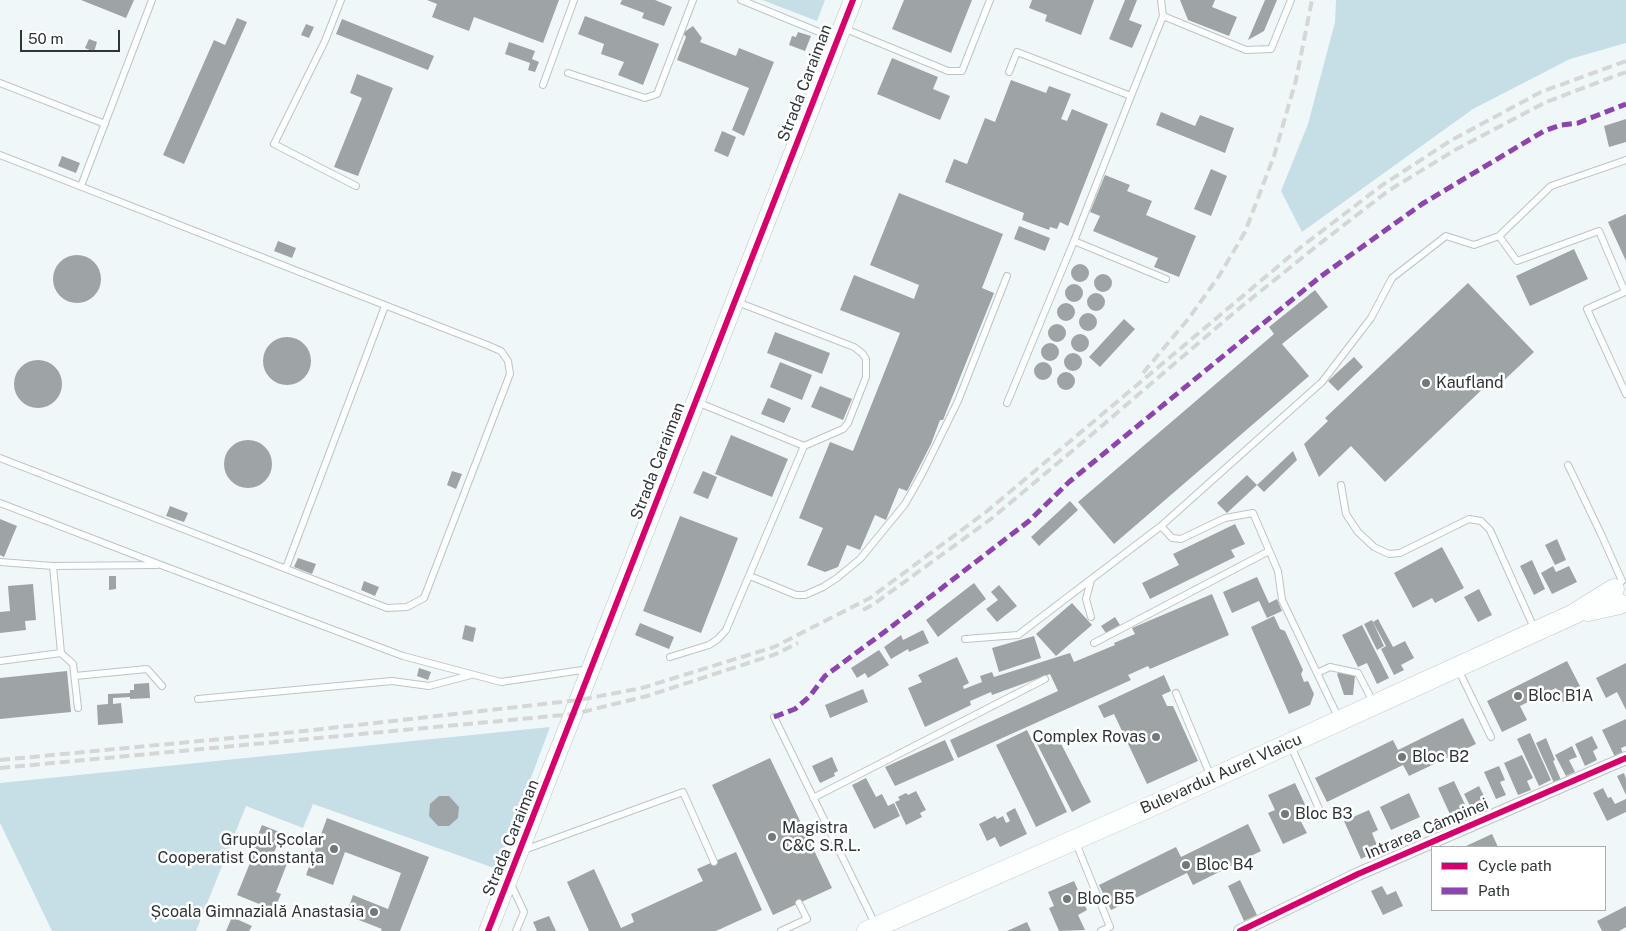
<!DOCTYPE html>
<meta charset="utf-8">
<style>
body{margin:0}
#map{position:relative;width:1626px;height:931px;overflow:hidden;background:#f0f7f9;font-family:"Public Sans",sans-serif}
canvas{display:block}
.legend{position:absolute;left:1431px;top:846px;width:175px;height:65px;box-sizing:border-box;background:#fff;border:1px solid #abaeaf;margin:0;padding:6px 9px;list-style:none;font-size:15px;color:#2d3537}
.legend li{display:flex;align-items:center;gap:10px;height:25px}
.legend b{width:25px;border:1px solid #abaeaf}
.scale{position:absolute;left:20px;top:30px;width:100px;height:22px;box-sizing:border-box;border:2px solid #2d3537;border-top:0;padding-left:6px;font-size:15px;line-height:18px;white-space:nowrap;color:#2d3537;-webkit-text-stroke:4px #fff;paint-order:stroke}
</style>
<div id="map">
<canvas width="1626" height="931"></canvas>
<ul class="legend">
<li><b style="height:6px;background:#d6006c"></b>Cycle path</li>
<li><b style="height:6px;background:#8e44ad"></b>Path</li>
</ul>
<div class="scale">50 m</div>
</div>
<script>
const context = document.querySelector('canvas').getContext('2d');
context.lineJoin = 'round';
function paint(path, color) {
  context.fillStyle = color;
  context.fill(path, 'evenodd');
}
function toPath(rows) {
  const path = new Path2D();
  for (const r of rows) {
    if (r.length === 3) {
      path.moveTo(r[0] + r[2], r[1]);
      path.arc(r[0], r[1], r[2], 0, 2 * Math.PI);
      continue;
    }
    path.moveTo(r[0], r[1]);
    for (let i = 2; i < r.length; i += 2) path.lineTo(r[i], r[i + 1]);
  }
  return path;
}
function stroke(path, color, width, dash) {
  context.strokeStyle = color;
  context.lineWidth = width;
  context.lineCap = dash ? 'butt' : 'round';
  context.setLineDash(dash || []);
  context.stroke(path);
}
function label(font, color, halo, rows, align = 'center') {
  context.font = font + ' "Public Sans",sans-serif';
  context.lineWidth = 5;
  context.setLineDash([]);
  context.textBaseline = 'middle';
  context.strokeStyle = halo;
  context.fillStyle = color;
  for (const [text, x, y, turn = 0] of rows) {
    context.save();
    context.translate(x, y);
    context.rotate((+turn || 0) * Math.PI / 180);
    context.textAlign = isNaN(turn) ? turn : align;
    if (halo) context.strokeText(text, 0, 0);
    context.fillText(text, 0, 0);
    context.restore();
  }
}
const green = toPath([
 [762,0,825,0,817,21],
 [1336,0,1626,0,1626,43,1570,59,1473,109,1302,232,1281,191,1308,124,1335,22],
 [550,727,497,869,313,804,303,828,246,806,196,931,52,931,0,823,0,783]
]);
const building = toPath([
 [81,0,134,0,126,18],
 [427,0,559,0,543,43,474,17,469,31,432,17,437,4],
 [622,0,655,0,672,7,664,26,642,18,644,13,620,4],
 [904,0,972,0,951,53,892,29],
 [1032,0,1094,0,1081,35,1045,21,1047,15,1029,8],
 [1125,0,1137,0,1129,20,1142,25,1132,48,1109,39],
 [1180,0,1215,0,1212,7,1237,17,1229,36,1188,20],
 [1265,0,1277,0,1264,31,1248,40],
 [585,16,659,44,643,85,618,75,624,62,601,54,604,44,578,34],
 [237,18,247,22,184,164,163,155,214,40,225,45],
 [342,19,434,56,428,70,336,34],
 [306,24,314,27,309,38,301,35],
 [693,26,702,38,700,42,736,56,739,48,774,62,744,136,732,130,749,88,677,60,686,37,683,33],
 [798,32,811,36,805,51,789,45,792,36,796,37],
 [89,39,97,42,94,52,85,48],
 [509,42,535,51,532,59,539,62,535,72,528,70,530,63,505,54],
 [892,58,938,77,933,89,950,96,940,120,877,94],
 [357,74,393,88,358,176,334,167,362,98,350,93],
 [1011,80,1046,93,1049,86,1071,94,1061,119,1067,121,1072,109,1108,124,1068,226,1060,222,1057,229,1050,227,1049,230,1022,220,1024,213,945,182,954,159,967,164,985,118,995,122],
 [1161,112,1195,126,1200,115,1234,128,1225,153,1156,125],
 [1626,119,1626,142,1609,147,1604,126],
 [722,131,736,137,728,157,714,151],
 [62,156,80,163,76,173,58,166],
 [1211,169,1227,176,1211,216,1194,209],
 [1105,175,1130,185,1127,191,1152,201,1146,215,1196,236,1179,277,1154,267,1158,258,1093,231,1100,216,1090,212],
 [899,193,1003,234,982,288,994,293,943,420,940,420,931,444,907,491,899,488,886,520,875,515,860,550,847,545,838,567,825,572,807,565,823,528,799,518,830,442,853,451,900,333,840,310,854,275,914,299,919,285,870,265],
 [1626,214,1626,261,1608,222],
 [1019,226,1050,238,1045,251,1014,239],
 [278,241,296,248,292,258,274,251],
 [1574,249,1588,279,1530,306,1516,276],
 [77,279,24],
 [1080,273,9],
 [1103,283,9],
 [1468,283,1534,352,1498,386,1492,380,1385,482,1351,446,1319,477,1304,444,1328,421,1325,418],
 [1074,293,9],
 [1315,290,1328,307,1282,344,1309,376,1114,544,1078,502,1274,334,1269,327],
 [1096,302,9],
 [1066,312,9],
 [1088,322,9],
 [1124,319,1135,329,1100,367,1089,357],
 [1057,333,9],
 [775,332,830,353,822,374,767,353],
 [1080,343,9],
 [287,361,24],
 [1050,352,9],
 [1073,362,9],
 [1354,357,1363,367,1338,391,1328,381],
 [38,384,24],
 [780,362,812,375,802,400,770,387],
 [1043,371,9],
 [1066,381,9],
 [820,386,852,399,843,420,811,407],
 [768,398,791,408,784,423,761,414],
 [731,435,788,459,772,497,715,474],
 [248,464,24],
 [1293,451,1297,460,1264,492,1257,485,1227,513,1217,503,1247,475,1257,485],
 [452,471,462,474,456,489,447,485],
 [703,471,717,477,708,499,693,493],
 [1070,501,1078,510,1039,546,1031,537],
 [170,506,188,513,184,522,166,516],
 [680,516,738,538,701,633,643,611],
 [0,519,17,526,4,557,0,555],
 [1235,524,1245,544,1231,550,1235,557,1150,599,1142,583,1179,565,1173,554],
 [1557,539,1566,560,1555,565,1545,545],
 [1442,547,1464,588,1435,603,1432,598,1413,608,1394,573],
 [298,558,316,564,312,574,294,567],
 [1532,560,1545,589,1534,595,1520,566],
 [1553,566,1556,572,1569,566,1577,582,1552,594,1541,573],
 [109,576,116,576,116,589,109,590],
 [1257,577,1269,603,1277,599,1282,611,1267,618,1259,601,1232,613,1223,592],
 [364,581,379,587,375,596,361,590],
 [974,583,986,599,938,637,926,620],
 [33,584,36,620,25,621,26,630,0,633,0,612,10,611,8,586],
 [999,585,1017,606,997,622,986,609,998,600,991,592],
 [1479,589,1492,615,1478,622,1464,597],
 [1212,594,1229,635,1150,669,1148,666,1128,675,1131,680,958,758,950,740,1058,691,1050,674,992,695,991,692,970,701,971,705,925,727,908,688,922,682,918,675,957,657,969,683,963,686,964,689,982,682,980,676,992,672,994,677,1070,653,1074,662,1115,645,1114,643,1135,634,1132,628],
 [1072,603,1092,625,1056,656,1036,634],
 [1274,616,1280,629,1285,631,1303,670,1301,674,1304,682,1308,681,1314,694,1310,705,1289,714,1251,627],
 [1115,617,1120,625,1106,633,1101,626],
 [1378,619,1393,647,1405,641,1414,658,1401,665,1404,670,1394,675,1381,649,1386,646,1373,622],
 [1372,620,1384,646,1377,650,1364,624],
 [640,623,674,637,669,649,635,635],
 [465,625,476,628,473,642,462,639],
 [1362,625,1389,678,1377,684,1367,663,1358,667,1342,635],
 [923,630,929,643,909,652,908,649,891,659,884,647,901,635,903,640],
 [1034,636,1041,658,999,672,992,648],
 [879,650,889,665,868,678,865,673,857,678,851,668],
 [1567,661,1583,692,1563,702,1556,688,1520,706,1527,720,1502,732,1487,701],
 [1626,663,1626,710,1617,692,1606,698,1596,678],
 [419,668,431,672,428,680,417,676],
 [67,671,71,712,0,719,0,678],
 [1341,671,1355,676,1353,695,1344,695,1337,674],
 [1164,675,1171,691,1162,695,1167,706,1173,706,1198,761,1147,784,1114,714,1104,718,1098,706],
 [149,683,150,698,130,699,130,697,113,698,113,704,121,703,123,723,98,725,97,705,108,704,108,694,130,693,130,690,134,690,134,684],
 [863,689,868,702,830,718,825,705],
 [1463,718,1476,744,1409,776,1403,765,1327,802,1315,778,1393,740,1398,750],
 [1626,719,1626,746,1621,748,1623,754,1615,757,1602,730],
 [1027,730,1067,812,1036,827,996,745],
 [1054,730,1091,802,1072,812,1035,740],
 [1530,733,1551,780,1539,786,1517,739],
 [1592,736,1598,748,1593,751,1597,760,1585,766,1575,744],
 [1546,738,1555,760,1553,761,1561,780,1554,783,1536,743],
 [945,740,954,760,895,786,885,767],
 [1572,746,1577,757,1569,760,1575,772,1566,776,1555,755],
 [1522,755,1533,778,1527,781,1531,790,1518,795,1504,763],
 [832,757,838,771,834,773,835,776,820,783,812,766],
 [770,758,832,888,773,915,712,785],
 [1499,766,1505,780,1500,782,1506,795,1496,799,1484,772],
 [1624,773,1626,779,1626,795,1617,776],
 [866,778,876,797,882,794,888,806,894,803,900,816,874,829,852,785],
 [1454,781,1469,813,1453,821,1438,788],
 [1295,783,1308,811,1298,816,1307,833,1283,844,1268,813,1275,810,1268,795],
 [1479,786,1487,802,1472,810,1464,794],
 [1603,788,1608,798,1611,797,1615,804,1626,799,1626,812,1607,821,1593,793],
 [916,791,926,810,920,813,922,817,906,825,895,802,900,800,898,797,906,793,908,795],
 [1409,793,1420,817,1391,830,1380,807],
 [439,796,449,796,459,807,458,818,449,826,438,826,429,816,430,804],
 [1015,808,1027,834,1000,847,995,837,987,841,979,824,995,816,997,819,1003,816,1006,823,1010,821,1006,813],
 [1369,810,1378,830,1372,833,1379,850,1361,859,1344,821],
 [327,818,429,857,400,931,381,931,382,929,346,915,353,895,388,909,401,873,345,852,333,885,306,875],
 [1248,824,1261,851,1193,885,1187,873,1111,910,1099,885,1176,847,1181,857],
 [262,825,282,833,273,855,288,861,276,892,281,894,274,910,237,895,256,848,253,847],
 [1492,834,1498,847,1466,847,1466,846],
 [736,852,762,910,716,931,589,931,567,882,594,869,621,928,634,922,631,914,703,881,697,869],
 [1240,880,1257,915,1244,921,1228,886],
 [1074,881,1087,910,1078,915,1085,930,1059,931,1049,908,1054,906,1048,892],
 [1382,886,1387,895,1396,891,1403,906,1383,915,1371,891],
 [1626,906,1626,927,1619,931,1602,931,1597,921],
 [549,916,556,931,537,931,533,922],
 [232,917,252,926,249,931,226,931],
 [1027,922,1031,931,1007,931]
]);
const lane = toPath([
 [341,0,325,41,274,144,356,186],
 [741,0,836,39],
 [1161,0,1163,16,1246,50,1271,49,1291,0],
 [843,28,948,71,962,71,990,0],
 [1009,72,1017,52,1131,96,1074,241],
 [568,73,645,98,657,94,693,0],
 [0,83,105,124],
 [543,85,574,0],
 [1131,96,1163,16],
 [0,155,487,345,501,351,508,361,510,374,424,598,407,607,387,608,0,458],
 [81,186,152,0],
 [1499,236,1551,186,1626,160],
 [737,302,854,347,862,353,866,359,866,377,848,423,843,429,804,446],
 [1007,403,1074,241,1166,279],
 [1568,465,1602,536,1622,581],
 [1341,485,1346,514,1358,532,1374,547,1389,554,1400,553,1469,519,1481,521,1490,530,1534,628],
 [0,503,161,565,403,656,501,682,589,669],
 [0,562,53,566],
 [286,568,385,306],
 [750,576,796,595,805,595,823,587,837,578,860,559,905,504,922,474,958,401,1007,276],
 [1091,617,1086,599,1091,580],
 [965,639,1018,635,1161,526],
 [1094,643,1269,551],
 [61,653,73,664,78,708],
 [670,657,709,645,718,639,726,630,804,446,697,402],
 [0,661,61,653,53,566,157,565],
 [1458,669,1491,737],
 [1317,673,1330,667,1358,673,1373,702],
 [75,676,147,669,162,686],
 [1176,693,1211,777],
 [198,699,392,681,429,686,471,675],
 [774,717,875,924],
 [1339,719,1282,600,1278,571,1253,513,1225,518,1181,539,1172,538,1161,526,1322,382,1371,318,1392,278,1446,236,1474,245,1499,236,1517,261,1599,231,1625,292,1587,309,1626,394],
 [1291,746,1320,811],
 [813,798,1045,679],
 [1076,843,1110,927,1101,931],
 [524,850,683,792,714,862],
 [510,882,524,912,516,931],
 [781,931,807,919,799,903]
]);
const street = toPath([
 [1240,931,1358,874,1626,758]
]);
const secondary = toPath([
 [488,931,853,0]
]);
const primary = toPath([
 [1588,611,1620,604],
 [867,931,1154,805,1574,614,1614,589]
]);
const rail = toPath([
 [1143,373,1189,318,1219,276,1245,232,1274,156,1296,80,1312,0],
 [863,610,874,604,991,519,1090,436,1236,311,1318,245,1388,191,1455,150,1546,102,1626,72],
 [0,760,295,732,579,700,642,688,774,647,870,598,986,512,1301,247,1381,186,1450,141,1541,92,1626,61],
 [0,768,574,714,647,696,776,654,798,643]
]);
const quiet = toPath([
 [774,717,795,709,810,696,825,676,891,627,1029,521,1069,482,1320,277,1422,204,1544,131,1561,125,1578,123,1626,104]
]);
const cycleway = toPath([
 [488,931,853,0],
 [1240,931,1358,874,1626,758]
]);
const markers = [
 [1426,383,5,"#71797b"],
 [1518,696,5,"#71797b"],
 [1156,737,5,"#71797b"],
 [1402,757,5,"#71797b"],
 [1285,814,5,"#71797b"],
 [772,837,5,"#71797b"],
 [334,849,5,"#71797b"],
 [1186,865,5,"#71797b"],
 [1067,899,5,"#71797b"],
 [374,912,5,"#71797b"]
];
const streetNames = [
 ["Strada Caraiman",805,83,-69],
 ["Strada Caraiman",658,461,-69],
 ["Bulevardul Aurel Vlaicu",1221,774,-24],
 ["Intrarea Câmpinei",1427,829,-23],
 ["Strada Caraiman",511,838,-68]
];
const poiNames = [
 ["Kaufland",1436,383],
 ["Bloc B1A",1528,696],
 ["Complex Rovas",1146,737,"right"],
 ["Bloc B2",1412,757],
 ["Bloc B3",1295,814],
 ["Magistra",782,828],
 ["C&C S.R.L.",782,846],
 ["Grupul Școlar",324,840,"right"],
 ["Cooperatist Constanța",324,858,"right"],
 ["Bloc B4",1196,865],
 ["Bloc B5",1077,899],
 ["Școala Gimnazială Anastasia",364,912,"right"]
];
paint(green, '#c6dfe6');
paint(building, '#9ea4a6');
stroke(lane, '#bdc4c6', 8);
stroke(street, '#bdc4c6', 14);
stroke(secondary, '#bdc4c6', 19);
stroke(primary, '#bdc4c6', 21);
stroke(lane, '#fdfefe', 6);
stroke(street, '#fdfefe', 12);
stroke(secondary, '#fdfefe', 18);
stroke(primary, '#fdfefe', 20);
stroke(rail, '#d5d7d7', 4, [10, 5]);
stroke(quiet, '#8e44ad', 5, [10, 5]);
stroke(cycleway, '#d6006c', 6);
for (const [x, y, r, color] of markers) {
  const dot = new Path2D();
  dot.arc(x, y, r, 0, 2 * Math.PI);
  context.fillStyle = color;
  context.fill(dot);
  stroke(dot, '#fff', 2);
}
label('16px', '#2d3537', '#fff', streetNames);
label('16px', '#2d3537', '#fff', poiNames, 'left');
</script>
